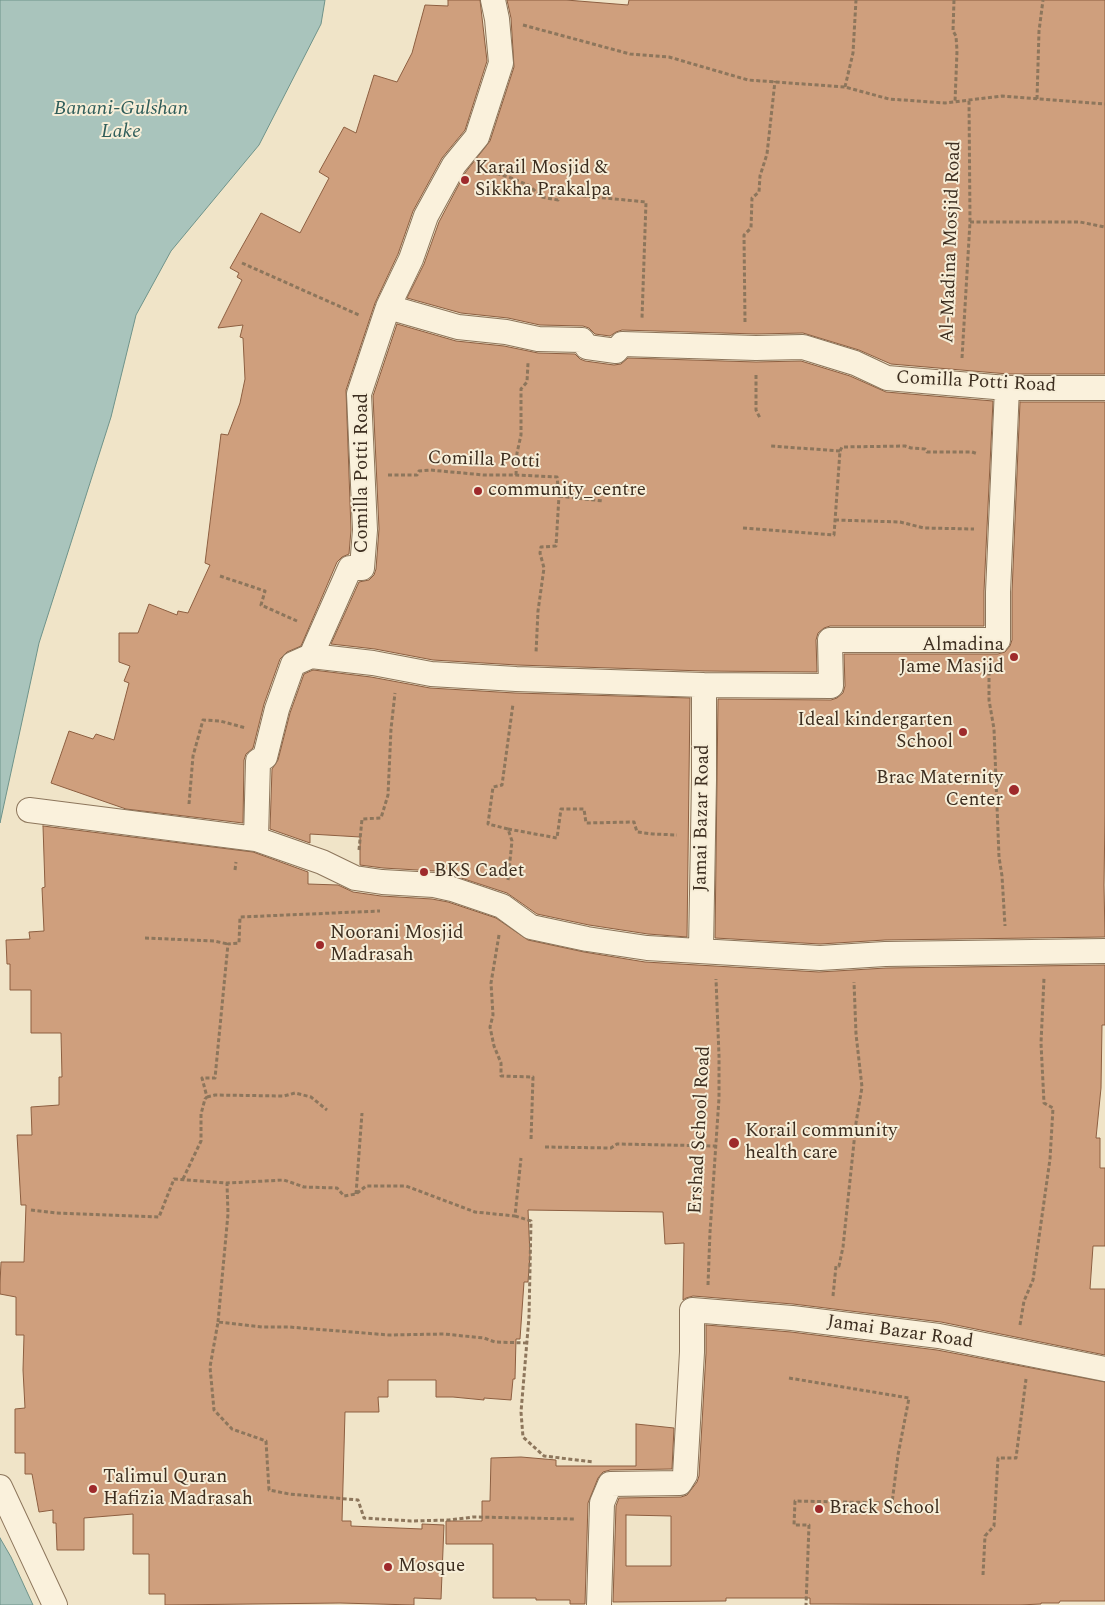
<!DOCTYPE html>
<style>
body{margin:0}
canvas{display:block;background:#f0e4c8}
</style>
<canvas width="1105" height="1605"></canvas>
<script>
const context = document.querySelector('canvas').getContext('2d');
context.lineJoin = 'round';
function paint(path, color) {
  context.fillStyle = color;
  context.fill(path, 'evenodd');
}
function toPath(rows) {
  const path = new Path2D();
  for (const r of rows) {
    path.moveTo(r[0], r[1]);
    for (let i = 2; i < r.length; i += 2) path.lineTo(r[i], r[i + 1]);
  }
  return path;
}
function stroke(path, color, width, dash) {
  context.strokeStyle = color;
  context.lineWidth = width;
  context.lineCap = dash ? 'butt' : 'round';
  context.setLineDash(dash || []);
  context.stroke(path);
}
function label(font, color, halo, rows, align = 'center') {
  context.font = font + ' Spectral,serif';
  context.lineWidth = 4;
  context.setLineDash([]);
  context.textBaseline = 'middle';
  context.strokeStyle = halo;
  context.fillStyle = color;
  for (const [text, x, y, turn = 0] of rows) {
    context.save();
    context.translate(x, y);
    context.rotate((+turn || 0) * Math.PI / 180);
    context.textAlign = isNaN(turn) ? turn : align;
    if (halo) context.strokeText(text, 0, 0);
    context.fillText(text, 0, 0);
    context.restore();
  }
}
const water = toPath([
 [0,0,325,0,321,24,259,145,171,251,136,315,111,417,39,643,0,823,0,0],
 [0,1538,11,1557,33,1605,0,1605,0,1538]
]);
const building = toPath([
 [448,0,480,0,487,61,465,130,442,158,413,211,398,254,375,303,346,390,351,530,349,554,342,557,337,562,301,646,287,652,280,659,264,704,253,748,246,754,244,760,243,823,126,809,51,783,69,731,93,739,96,734,114,740,129,683,124,681,130,666,119,662,119,633,138,633,149,604,177,615,178,611,188,613,210,565,205,563,221,434,228,435,240,403,245,379,243,338,240,337,243,325,218,328,242,280,237,277,239,273,230,268,261,213,300,233,329,178,319,172,344,127,356,133,374,75,397,82,412,53,425,5,448,6,448,0],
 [507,0,566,0,628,5,629,0,1105,0,1105,374,1008,374,891,364,859,350,803,333,756,334,622,330,616,332,610,336,595,334,589,328,583,326,540,325,508,318,461,313,407,298,424,264,439,222,465,173,490,141,514,67,511,18,507,0],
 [397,324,456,341,504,346,538,353,575,354,580,359,585,361,614,365,621,364,628,358,756,362,801,361,850,376,886,392,993,401,984,591,984,626,830,626,824,628,818,633,816,640,817,672,704,671,517,665,433,660,375,649,331,644,359,582,369,580,374,575,376,569,379,529,373,396,397,324],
 [1020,402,1105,402,1105,814,1104,885,1105,937,885,940,820,944,715,938,718,699,831,700,837,698,843,693,845,686,844,654,998,654,1005,652,1010,646,1012,640,1012,592,1020,402],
 [313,670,371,677,430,688,515,693,690,698,687,937,648,934,589,925,537,914,507,893,455,876,435,871,383,868,360,865,360,837,310,834,310,843,270,829,272,769,278,760,290,713,304,674,313,670],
 [43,826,253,852,308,872,308,884,338,885,353,892,381,896,432,899,448,902,496,918,528,940,584,952,645,962,819,972,886,968,1105,965,1105,1025,1102,1025,1101,1088,1096,1138,1100,1138,1100,1168,1105,1168,1105,1246,1093,1246,1090,1289,1105,1289,1105,1355,941,1322,793,1304,693,1296,686,1298,683,1300,684,1243,665,1244,663,1212,528,1210,530,1255,528,1282,524,1282,520,1339,516,1339,515,1379,513,1379,511,1400,484,1398,484,1400,453,1397,436,1397,436,1380,388,1380,388,1397,378,1397,379,1412,345,1412,342,1521,351,1521,351,1526,422,1529,422,1524,444,1525,441,1599,414,1598,414,1605,340,1603,165,1605,165,1594,149,1594,149,1554,133,1554,133,1514,84,1518,84,1550,57,1550,56,1523,53,1523,53,1510,39,1512,32,1474,25,1474,25,1453,15,1453,15,1409,25,1408,23,1370,24,1335,16,1335,16,1297,0,1294,0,1284,1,1262,24,1262,26,1205,21,1205,17,1135,32,1135,31,1107,59,1105,59,1077,62,1077,61,1033,31,1033,31,990,10,990,10,964,7,964,6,940,30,939,29,932,44,931,42,888,45,887,43,826],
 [706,1325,791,1332,937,1350,1105,1382,1105,1601,1060,1601,1059,1603,1041,1603,1041,1604,1019,1605,832,1604,810,1604,810,1598,726,1598,726,1601,613,1602,616,1506,619,1498,681,1497,687,1495,697,1482,699,1476,706,1353,706,1325],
 [626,1515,671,1516,671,1566,626,1566,626,1515],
 [636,1424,674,1428,672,1469,610,1470,603,1472,598,1478,588,1503,585,1604,570,1604,570,1600,536,1600,536,1598,493,1598,493,1544,446,1544,446,1521,482,1521,482,1501,490,1501,491,1458,521,1457,556,1460,556,1466,636,1466,636,1424]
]);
const path = toPath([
 [954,0,953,31,956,36,957,51,955,102],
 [523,25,630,54,669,57,748,80,845,87,889,99,945,103,1002,96,1105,104],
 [845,87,853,53,856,0],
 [1037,99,1039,31,1043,0],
 [484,170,509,177,530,186,541,197,558,200,560,194,563,194,646,202,642,318],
 [970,222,1080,222,1105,227],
 [242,263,359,315],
 [745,322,744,235,751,228,752,198,759,192,760,176,767,154,775,81],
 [962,358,970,222,969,100],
 [756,375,756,410,760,418],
 [840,451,842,447,905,446,911,448,925,449,927,452,972,452,978,454],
 [388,475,417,475,419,471,430,470,484,475,516,475,557,477,559,496,556,546,541,547,540,553,544,568,538,611,536,653],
 [516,475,517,453,521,435,521,389,527,382,528,363],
 [559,496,603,501],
 [835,520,900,522,924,528,974,529],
 [743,528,834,535,840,451,771,446],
 [220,576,265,591,261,605,297,621],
 [989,665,989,700,994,729,999,857,1002,876,1005,926],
 [189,804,193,756,203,720,220,721,246,728],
 [508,829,557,838,561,809,584,809,586,823,634,822,637,832,653,834,677,835],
 [359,850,362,819,381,818,388,795,391,729,395,693],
 [235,870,236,862],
 [508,880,512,841,508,829,488,824,493,787,502,785,513,704],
 [499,935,491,983,493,1015,490,1027,494,1046,501,1063,501,1076,533,1077,531,1140],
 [145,938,214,941,228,944],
 [207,1097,215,1095,284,1096,295,1093,311,1097,327,1110],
 [545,1147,611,1148,617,1144,716,1146],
 [183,1179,201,1141,201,1114,205,1099,207,1097,202,1078,215,1078,228,944,239,943,240,917,380,911],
 [356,1194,362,1113],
 [31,1210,56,1213,159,1217,174,1179,227,1183,284,1180,304,1187,337,1188,344,1196,356,1194,366,1186,406,1186,475,1212,515,1216,521,1158],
 [515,1216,531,1221,529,1317,521,1412,523,1437,544,1456,594,1462],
 [708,1285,710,1232,719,1098,719,1056,716,979],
 [833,1296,836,1266,839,1266,843,1247,856,1123,862,1087,856,1034,854,982],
 [218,1322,228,1214,227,1183],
 [1020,1325,1024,1301,1033,1280,1050,1159,1053,1108,1044,1103,1041,1043,1044,978],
 [527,1343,495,1342,484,1338,444,1334,389,1335,289,1327,262,1327,218,1322,210,1367,214,1410,232,1429,266,1441,269,1490,289,1494,358,1500,364,1518,411,1521,449,1520,473,1517,576,1519],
 [789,1378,909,1398,898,1455,892,1503,795,1501,794,1525,809,1525,806,1605],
 [983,1575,985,1536,994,1526,998,1458,1016,1458,1026,1379]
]);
const minor = toPath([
 [388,307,411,259,426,216,454,165,477,137,501,63,497,19,493,0],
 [311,656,373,663,431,674,516,679,704,685,831,686,830,640,998,640,998,592,1007,388],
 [29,810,256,839,322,862,355,878,382,882,434,885,452,889,502,906,531,927,587,939,647,948,820,958,885,954,1105,951],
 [256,839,258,761,265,757,277,709,293,664,311,656,350,568,362,568,365,530,359,394,388,307,458,327,506,332,538,339,582,340,587,347,616,351,622,344,756,348,803,347,855,363,887,378,1007,388,1105,388],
 [701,950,704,780,704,685],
 [0,1487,55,1605],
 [599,1605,602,1503,610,1484,680,1483,685,1475,692,1352,692,1310,792,1318,939,1336,1105,1369]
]);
const markers = [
 [465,180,5,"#9e2a2b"],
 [478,491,5,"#9e2a2b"],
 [1014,657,5,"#9e2a2b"],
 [963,732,5,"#9e2a2b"],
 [1014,790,6,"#9e2a2b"],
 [424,872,5,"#9e2a2b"],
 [320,945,5,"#9e2a2b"],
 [734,1143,6,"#9e2a2b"],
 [93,1489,5,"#9e2a2b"],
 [819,1509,5,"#9e2a2b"],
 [388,1567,5,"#9e2a2b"]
];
const poiNames = [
 ["Karail Mosjid &",475,169],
 ["Sikkha Prakalpa",475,191],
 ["community_centre",488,491],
 ["Almadina",1004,646,"right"],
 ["Jame Masjid",1004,668,"right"],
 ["Ideal kindergarten",953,721,"right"],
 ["School",953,743,"right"],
 ["Brac Maternity",1003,779,"right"],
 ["Center",1003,801,"right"],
 ["BKS Cadet",434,872],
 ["Noorani Mosjid",330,934],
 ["Madrasah",330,956],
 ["Korail community",745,1132],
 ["health care",745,1154],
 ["Talimul Quran",103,1478],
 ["Hafizia Madrasah",103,1500],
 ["Brack School",829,1509],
 ["Mosque",398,1567]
];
const streetNames = [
 ["Al-Madina Mosjid Road",952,242,-88],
 ["Comilla Potti Road",976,383,3],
 ["Comilla Potti",484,461,2],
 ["Comilla Potti Road",363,473,-90],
 ["Jamai Bazar Road",703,818,-89],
 ["Ershad School Road",701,1130,-87],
 ["Jamai Bazar Road",900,1333,8]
];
const waterNames = [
 ["Banani-Gulshan",121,110],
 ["Lake",121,133]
];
paint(water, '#a9c4bc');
stroke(water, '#6f938a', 1);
paint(building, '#cf9f7d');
stroke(building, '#8d5f41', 1);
stroke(minor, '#8d765c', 26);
stroke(path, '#8d765c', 3, [4, 2.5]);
stroke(minor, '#faf1dc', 24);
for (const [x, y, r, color] of markers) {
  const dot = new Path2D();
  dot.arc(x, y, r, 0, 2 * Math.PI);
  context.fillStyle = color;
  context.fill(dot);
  stroke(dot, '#f7eed8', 2);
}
label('19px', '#3d2e20', '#f7eed8', poiNames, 'left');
label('19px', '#3d2e20', '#f7eed8', streetNames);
label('italic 20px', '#2f5d5a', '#f7eed8', waterNames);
</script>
